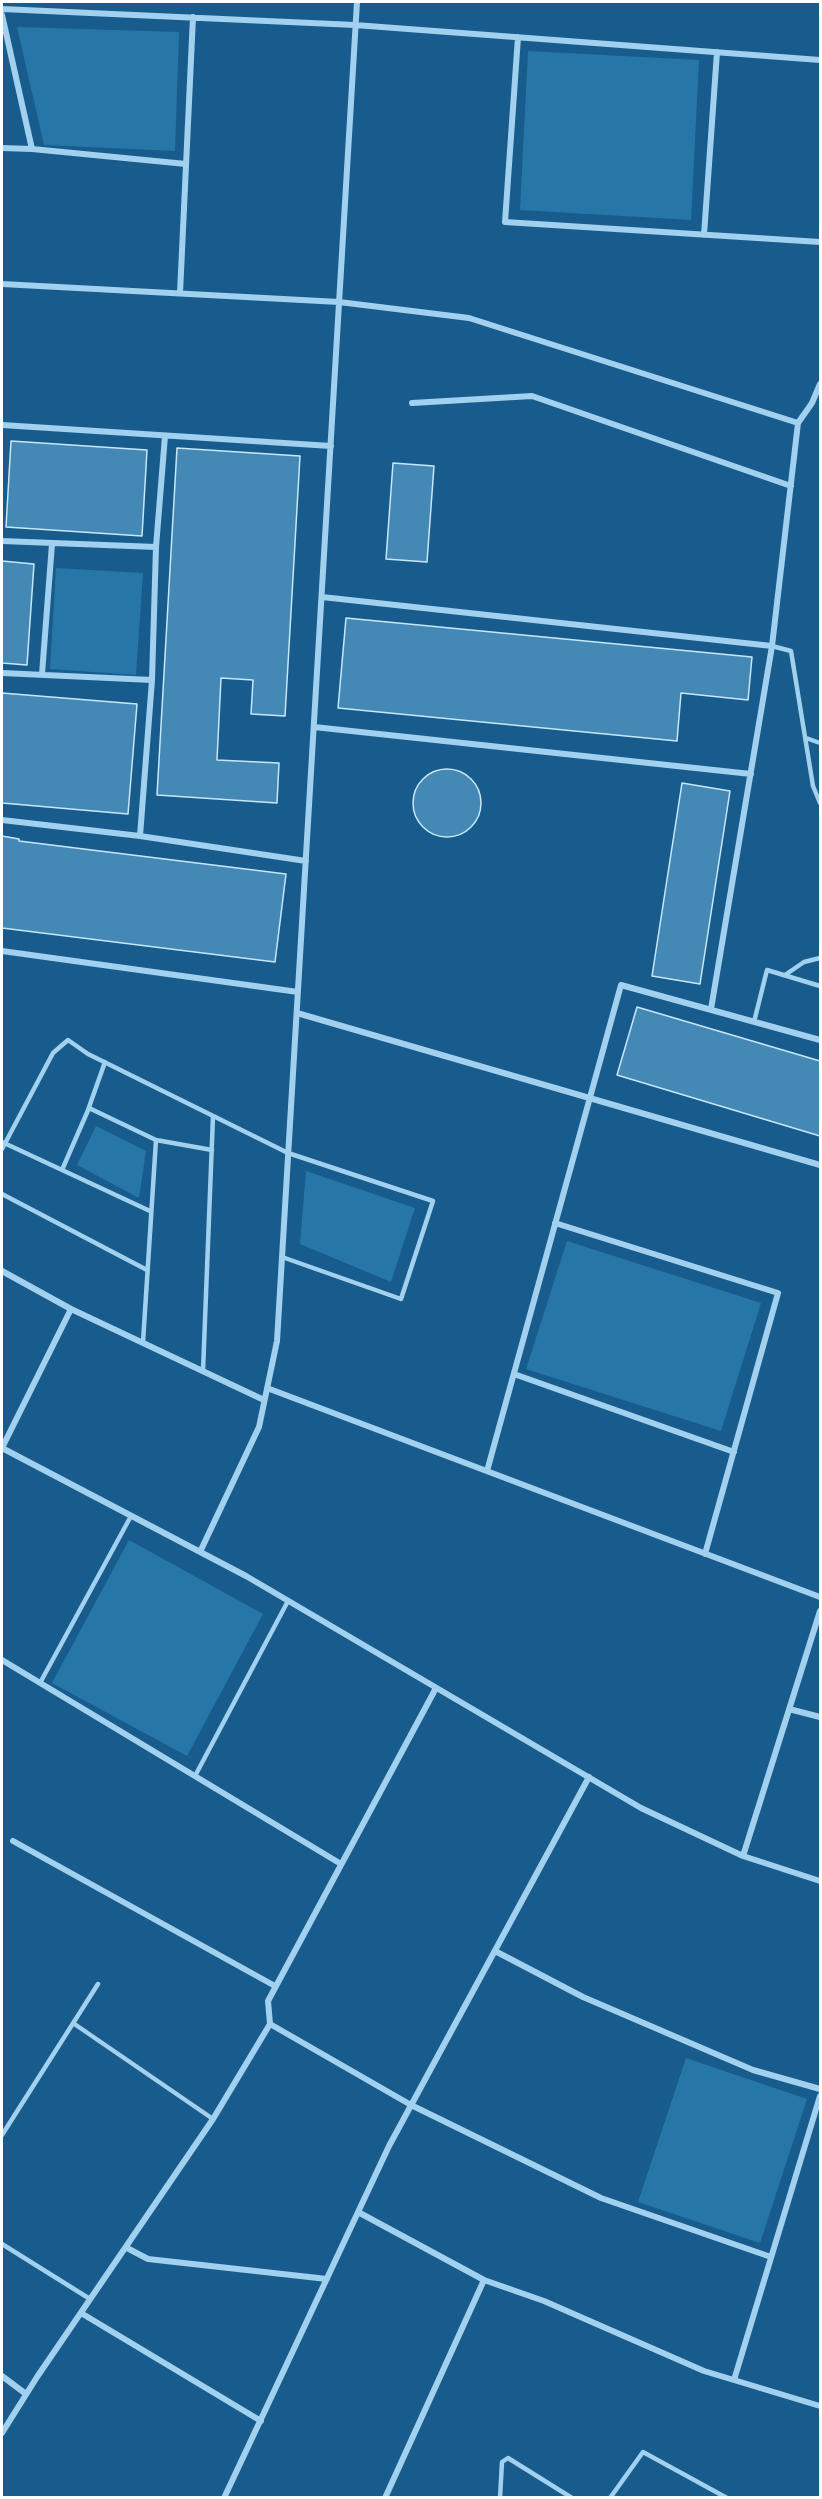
<!DOCTYPE html>
<style>
body{margin:0}
#map{position:relative;width:822px;height:2499px;overflow:hidden;background:#175c8c;font-family:Overpass,sans-serif}
canvas{display:block}
.frame{position:absolute;inset:0;border:3px solid #fff;pointer-events:none}
</style>
<div id="map">
<canvas width="822" height="2499"></canvas>
<div class="frame"></div>
</div>
<script>
const context = document.querySelector('canvas').getContext('2d');
context.lineJoin = 'round';
function paint(path, color) {
  context.fillStyle = color;
  context.fill(path, 'evenodd');
}
function toPath(rows) {
  const path = new Path2D();
  for (const r of rows) {
    if (r.length === 3) {
      path.moveTo(r[0] + r[2], r[1]);
      path.arc(r[0], r[1], r[2], 0, 2 * Math.PI);
      continue;
    }
    path.moveTo(r[0], r[1]);
    for (let i = 2; i < r.length; i += 2) path.lineTo(r[i], r[i + 1]);
  }
  return path;
}
function stroke(path, color, width, dash) {
  context.strokeStyle = color;
  context.lineWidth = width;
  context.lineCap = dash ? 'butt' : 'round';
  context.setLineDash(dash || []);
  context.stroke(path);
}
const green = toPath([
 [17,27,179,32,175,151,44,145],
 [528,51,699,60,691,220,520,210],
 [56,568,143,573,136,675,50,669],
 [96,1126,146,1151,139,1198,77,1165],
 [306,1171,415,1208,391,1282,300,1244],
 [567,1241,761,1303,721,1431,526,1369],
 [129,1540,263,1614,187,1756,52,1683],
 [686,2058,807,2099,760,2243,638,2202]
]);
const building = toPath([
 [11,441,147,450,142,536,6,527,11,441],
 [177,448,300,456,285,716,251,714,253,680,221,678,217,760,279,763,277,803,157,795,177,448],
 [393,463,434,466,427,562,386,559,393,463],
 [2,561,34,564,27,665,2,663,2,561],
 [346,618,752,657,748,700,681,693,677,741,338,708,346,618],
 [2,693,137,704,128,814,2,803,2,693],
 [447,803,34],
 [682,783,730,791,700,984,652,976,682,783],
 [2,836,19,839,19,841,286,874,275,962,2,928,2,836],
 [637,1007,820,1061,820,1136,617,1075,637,1007]
]);
const lane = toPath([
 [772,646,791,651,813,786,820,803],
 [806,738,820,743],
 [785,975,804,962,820,958],
 [754,1022,767,970,820,986],
 [88,1110,105,1062],
 [2,1142,150,1211],
 [2,1149,53,1053,68,1040,88,1054,288,1153,433,1201,401,1299,282,1257],
 [62,1170,89,1108,156,1140,212,1150],
 [2,1194,147,1270],
 [143,1342,156,1140],
 [203,1371,213,1116],
 [40,1683,131,1516],
 [195,1776,288,1601],
 [73,2023,213,2119],
 [2,2135,98,1984],
 [2,2244,90,2299],
 [500,2498,502,2462,508,2458,572,2498],
 [610,2498,643,2452,727,2498]
]);
const street = toPath([
 [2,9,355,25,820,60],
 [2,15,32,149,186,164],
 [518,37,505,222,820,242],
 [2,148,32,149],
 [704,235,717,52],
 [2,284,339,302,469,318,798,423],
 [180,293,193,17],
 [412,403,532,396,791,486],
 [2,425,331,446],
 [2,541,156,547],
 [322,597,772,646],
 [2,673,152,680],
 [42,674,52,544],
 [314,727,751,774],
 [2,820,140,836,306,861],
 [140,836,152,680,156,547,165,436],
 [2,951,298,992],
 [711,1009,772,646,798,423,812,403,820,384],
 [297,1013,820,1165],
 [555,1223,778,1293,705,1554],
 [2,1271,71,1309,264,1400],
 [514,1374,734,1452],
 [267,1388,820,1597],
 [2,1448,246,1576,641,1808,743,1856,820,1881],
 [2,1448,71,1309],
 [487,1471,621,985,820,1040],
 [200,1552,259,1427,277,1341,357,2],
 [2,1660,341,1864],
 [789,1709,820,1717],
 [13,1841,275,1986],
 [743,1856,820,1611],
 [495,1951,583,1997,753,2070,820,2089],
 [270,2024,411,2105,601,2198,771,2257],
 [358,2212,484,2280,544,2301,704,2371,820,2406],
 [127,2248,148,2259,327,2279],
 [81,2313,261,2421],
 [2,2376,26,2394],
 [734,2380,820,2096],
 [2,2433,37,2377,213,2119,270,2024,268,2001,436,1688],
 [224,2498,389,2146,589,1777],
 [385,2498,484,2280]
]);
paint(green, '#2776a8');
paint(building, '#4489b6');
stroke(building, '#c8e7fa', 1.5);
stroke(lane, '#a2d0ef', 4.5);
stroke(street, '#a2d0ef', 6);
</script>
